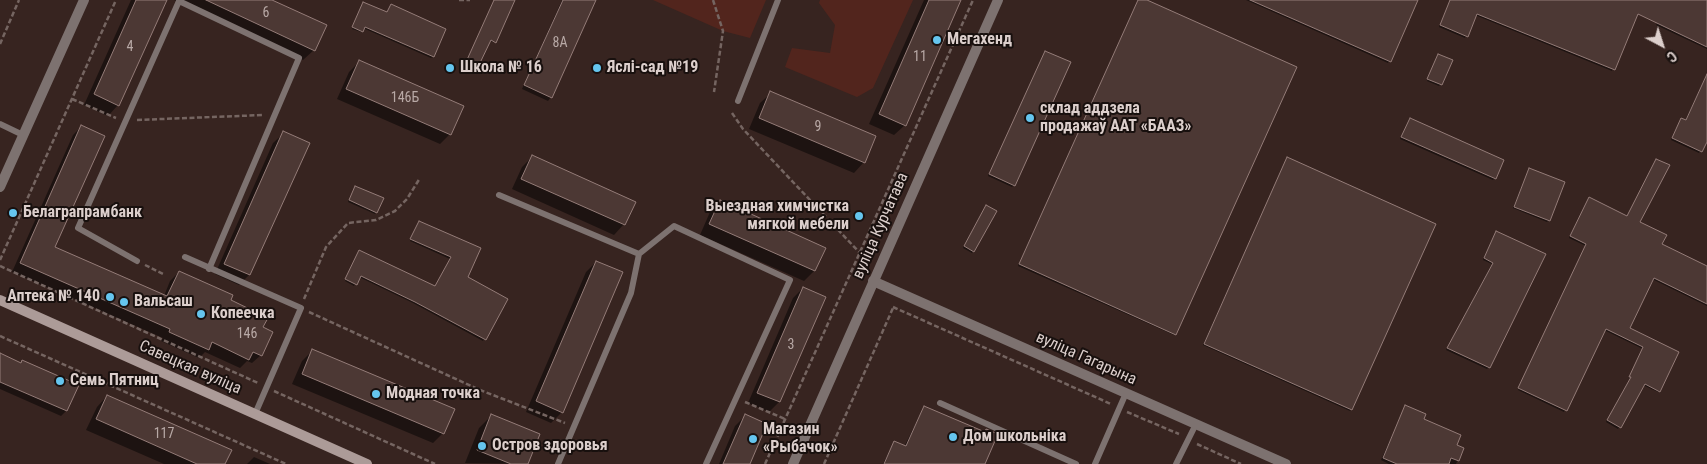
<!DOCTYPE html>
<meta charset="utf-8">
<style>
body{margin:0}
#map{position:relative;width:1707px;height:464px;overflow:hidden;background:#372420;font-family:"Roboto Condensed",sans-serif}
canvas{display:block}
.north{position:absolute;left:1637px;top:20px;width:50px;height:50px;-webkit-text-stroke:4px #18100e;paint-order:stroke;rotate:140deg;font-size:14px;font-weight:700;line-height:20px;text-align:center;color:#dccfcc}
.north::after{content:'';display:block;margin:auto;width:18px;height:22px;background:#dccfcc;clip-path:polygon(50% 0,100% 100%,50% 72%,0 100%)}
</style>
<div id="map">
<canvas width="1707" height="464"></canvas>
<div class="north">С</div>
</div>
<script>
const context = document.querySelector('canvas').getContext('2d');
context.lineJoin = 'round';
function paint(path, color) {
  context.fillStyle = color;
  context.fill(path, 'evenodd');
}
function toPath(rows) {
  const path = new Path2D();
  for (const r of rows) {
    path.moveTo(r[0], r[1]);
    for (let i = 2; i < r.length; i += 2) path.lineTo(r[i], r[i + 1]);
  }
  return path;
}
function stroke(path, color, width, dash) {
  context.strokeStyle = color;
  context.lineWidth = width;
  context.lineCap = dash ? 'butt' : 'round';
  context.setLineDash(dash || []);
  context.stroke(path);
}
function label(font, color, halo, rows, align = 'center') {
  context.font = font + ' "Roboto Condensed",sans-serif';
  context.lineWidth = 4;
  context.setLineDash([]);
  context.textBaseline = 'middle';
  context.strokeStyle = halo;
  context.fillStyle = color;
  for (const [text, x, y, turn = 0] of rows) {
    context.save();
    context.translate(x, y);
    context.rotate((+turn || 0) * Math.PI / 180);
    context.textAlign = isNaN(turn) ? turn : align;
    if (halo) context.strokeText(text, 0, 0);
    context.fillText(text, 0, 0);
    context.restore();
  }
}
const green = toPath([
 [653,0,766,0,750,38,723,31],
 [820,0,913,0,873,88,857,97,785,67,792,48,830,53,835,25,819,3]
]);
const shadow = toPath([
 [131,0,164,0,118,105,108,116,84,105],
 [174,0,269,0,314,50,303,60],
 [494,0,512,0,495,42,489,41,475,68,466,63],
 [562,0,594,0,551,97,548,101,522,89],
 [924,0,959,0,905,125,894,135,869,124],
 [1138,0,1144,0,1174,335,1018,266],
 [1246,0,1417,0,1388,63],
 [1450,0,1642,0,1612,71,1475,15,1465,38,1439,27],
 [1668,0,1707,0,1707,49,1656,25],
 [363,4,387,14,445,29,433,57,431,58,363,28,361,32,352,29],
 [1044,54,1014,185,1012,187,988,176],
 [1437,57,1441,84,1439,86,1427,81],
 [359,62,450,134,440,144,337,99,349,72],
 [1707,74,1707,138,1699,153,1671,140,1680,121,1685,121],
 [771,93,864,162,854,173,749,129,760,103],
 [1410,119,1495,178,1493,180,1400,139],
 [81,127,54,248,164,296,170,281,179,272,262,328,261,355,252,363,247,361,240,368,205,352,199,358,161,341,163,338,12,272,73,135],
 [284,133,249,275,239,285,215,274,273,143],
 [532,157,624,224,614,235,512,189,522,167],
 [1286,160,1351,409,1350,411,1203,345],
 [1528,171,1549,220,1547,222,1513,208],
 [355,187,376,212,375,214,348,202],
 [1588,200,1639,223,1661,245,1707,267,1707,306,1652,279,1628,329,1678,352,1659,391,1658,392,1643,385,1618,429,1606,422,1630,379,1629,378,1643,349,1604,330,1564,412,1518,390,1586,246,1569,238],
 [720,202,824,248,814,271,804,281,700,235,710,212],
 [985,208,973,251,972,253,963,248],
 [419,222,479,249,467,277,506,299,483,341,413,303,359,277,354,286,345,281,358,253,435,287,450,259,410,241],
 [1495,234,1489,367,1487,369,1446,350,1492,264,1483,260],
 [596,262,622,273,562,412,551,423,526,412,586,272],
 [803,288,779,402,769,412,748,403,793,298],
 [313,350,443,433,433,443,292,384,302,361],
 [0,355,77,386,66,411,61,416,0,389],
 [107,396,224,464,164,464,86,430,97,407],
 [924,407,984,433,986,431,984,464,883,464,894,442,904,447],
 [1405,407,1455,446,1463,449,1456,464,1389,464,1381,460],
 [492,415,527,464,465,463,479,428],
 [745,416,749,464,719,464,735,426],
 [254,457,270,464,247,464]
]);
const building = toPath([
 [136,0,167,0,119,106,94,94,136,0],
 [206,0,272,0,327,25,315,51,206,0],
 [494,0,515,0,496,43,491,40,478,67,466,62,494,0],
 [563,0,596,0,552,98,524,85,563,0],
 [929,0,961,0,906,126,879,114,929,0],
 [1138,0,1147,0,1297,67,1176,335,1019,264,1138,0],
 [1250,0,1418,0,1391,62,1250,0],
 [1450,0,1707,0,1707,47,1638,14,1615,70,1477,14,1468,37,1440,25,1450,0],
 [363,2,387,12,391,4,446,29,434,57,365,27,363,32,352,27,363,2],
 [1045,51,1071,62,1015,186,989,174,1045,51],
 [1438,54,1453,60,1442,85,1427,79,1438,54],
 [359,60,464,106,451,135,346,89,359,60],
 [1707,74,1707,142,1702,152,1672,138,1681,118,1686,120,1707,74],
 [770,91,876,136,865,163,759,118,770,91],
 [1410,118,1504,160,1496,179,1401,137,1410,118],
 [81,125,105,136,55,247,167,296,179,271,233,295,231,300,268,318,263,327,273,332,262,356,253,352,249,360,212,342,209,350,169,332,170,329,20,263,81,125],
 [283,131,310,143,250,275,224,264,283,131],
 [532,155,636,202,625,225,521,179,532,155],
 [1287,157,1436,224,1352,410,1204,344,1287,157],
 [1656,159,1670,165,1640,222,1667,235,1662,244,1707,266,1707,304,1654,278,1630,328,1679,352,1660,392,1645,384,1621,428,1607,420,1631,377,1629,377,1643,347,1606,329,1567,411,1518,388,1586,244,1570,236,1589,197,1627,216,1656,159],
 [1529,168,1565,182,1550,221,1514,207,1529,168],
 [355,186,384,198,377,213,349,200,355,186],
 [720,200,826,248,815,271,709,224,720,200],
 [986,205,997,211,974,252,964,246,986,205],
 [419,221,481,248,468,277,508,299,486,340,415,302,361,276,357,285,345,279,359,250,435,286,451,257,410,239,419,221],
 [1496,231,1546,254,1490,368,1447,348,1493,263,1484,258,1496,231],
 [596,261,623,272,563,413,536,401,596,261],
 [803,287,826,297,780,402,757,393,803,287],
 [312,349,455,409,444,434,302,374,312,349],
 [0,353,21,363,22,360,79,385,67,411,0,382,0,353],
 [107,395,232,450,225,464,197,464,96,419,107,395],
 [1405,405,1426,414,1424,419,1461,435,1457,445,1464,448,1459,461,1451,458,1449,464,1397,464,1383,458,1405,405],
 [924,406,985,432,986,429,998,434,985,464,884,464,894,441,906,446,924,406],
 [491,414,540,434,528,464,511,464,477,450,491,414],
 [745,414,767,424,750,464,723,464,745,414]
]);
const path = toPath([
 [459,0,470,0],
 [713,0,723,31,714,92],
 [0,44,19,0],
 [72,99,116,118],
 [732,113,743,129,859,252],
 [137,120,263,115],
 [0,260,116,0],
 [145,265,163,274],
 [0,266,258,383],
 [304,299,326,247,348,223,376,220,395,211,407,199,420,178],
 [893,307,1111,404],
 [309,312,480,390,565,423],
 [0,336,286,464],
 [274,391,435,464],
 [745,402,785,419],
 [1127,412,1179,434],
 [1197,444,1241,464],
 [765,464,973,0],
 [824,464,893,308]
]);
const service = toPath([
 [738,101,778,0],
 [0,124,23,135],
 [499,195,639,254,674,226,790,280,706,464],
 [185,257,301,308,255,414],
 [137,261,78,228,179,1,299,58,209,269],
 [940,403,1076,464],
 [558,464,631,293,639,254],
 [1095,464,1126,393],
 [1176,464,1196,424]
]);
const minor = toPath([
 [873,281,1286,464]
]);
const tertiary = toPath([
 [0,187,84,0],
 [793,464,998,0]
]);
const secondary = toPath([
 [0,300,367,464]
]);
const markers = [
 [937,40,5,"#65c5ee"],
 [450,68,5,"#65c5ee"],
 [597,68,5,"#65c5ee"],
 [1030,118,5,"#65c5ee"],
 [13,213,5,"#65c5ee"],
 [859,216,5,"#65c5ee"],
 [110,297,5,"#65c5ee"],
 [124,302,5,"#65c5ee"],
 [201,314,5,"#65c5ee"],
 [60,381,5,"#65c5ee"],
 [376,394,5,"#65c5ee"],
 [953,437,5,"#65c5ee"],
 [753,439,5,"#65c5ee"],
 [482,446,5,"#65c5ee"]
];
const numberNames = [
 ["6",266,13],
 ["8А",560,43],
 ["4",130,47],
 ["11",920,57],
 ["146Б",405,98],
 ["9",818,127],
 ["146",247,334],
 ["3",791,345],
 ["117",164,434]
];
const poiNames = [
 ["Мегахенд",947,40],
 ["Школа № 16",460,68],
 ["Яслі-сад №19",607,68],
 ["склад аддзела",1040,109],
 ["продажаў ААТ «БААЗ»",1040,127],
 ["Выездная химчистка",849,207,"right"],
 ["мягкой мебели",849,225,"right"],
 ["Белаграпрамбанк",23,213],
 ["Аптека № 140",100,297,"right"],
 ["Вальсаш",134,302],
 ["Копеечка",211,314],
 ["Семь Пятниц",70,381],
 ["Модная точка",386,394],
 ["Магазин",763,430],
 ["«Рыбачок»",763,448],
 ["Дом школьніка",963,437],
 ["Остров здоровья",492,446]
];
const streetNames = [
 ["вуліца Курчатава",881,226,-66],
 ["вуліца Гагарына",1086,359,24],
 ["Савецкая вуліца",190,368,24]
];
paint(green, '#52251d');
paint(shadow, '#0007');
paint(building, '#4c3834');
stroke(building, '#947c78', 1);
stroke(path, '#756561', 2.5, [5, 2.5]);
stroke(service, '#7d7270', 6);
stroke(minor, '#7d7270', 10);
stroke(tertiary, '#7d7270', 10);
stroke(secondary, '#ac9b98', 10);
for (const [x, y, r, color] of markers) {
  const dot = new Path2D();
  dot.arc(x, y, r, 0, 2 * Math.PI);
  context.fillStyle = color;
  context.fill(dot);
  stroke(dot, '#18100e', 2);
}
label('14px', '#b8a9a6', null, numberNames);
label('bold 16px', '#dccfcc', '#18100e', poiNames, 'left');
label('16px', '#dccfcc', '#18100e', streetNames);
</script>
